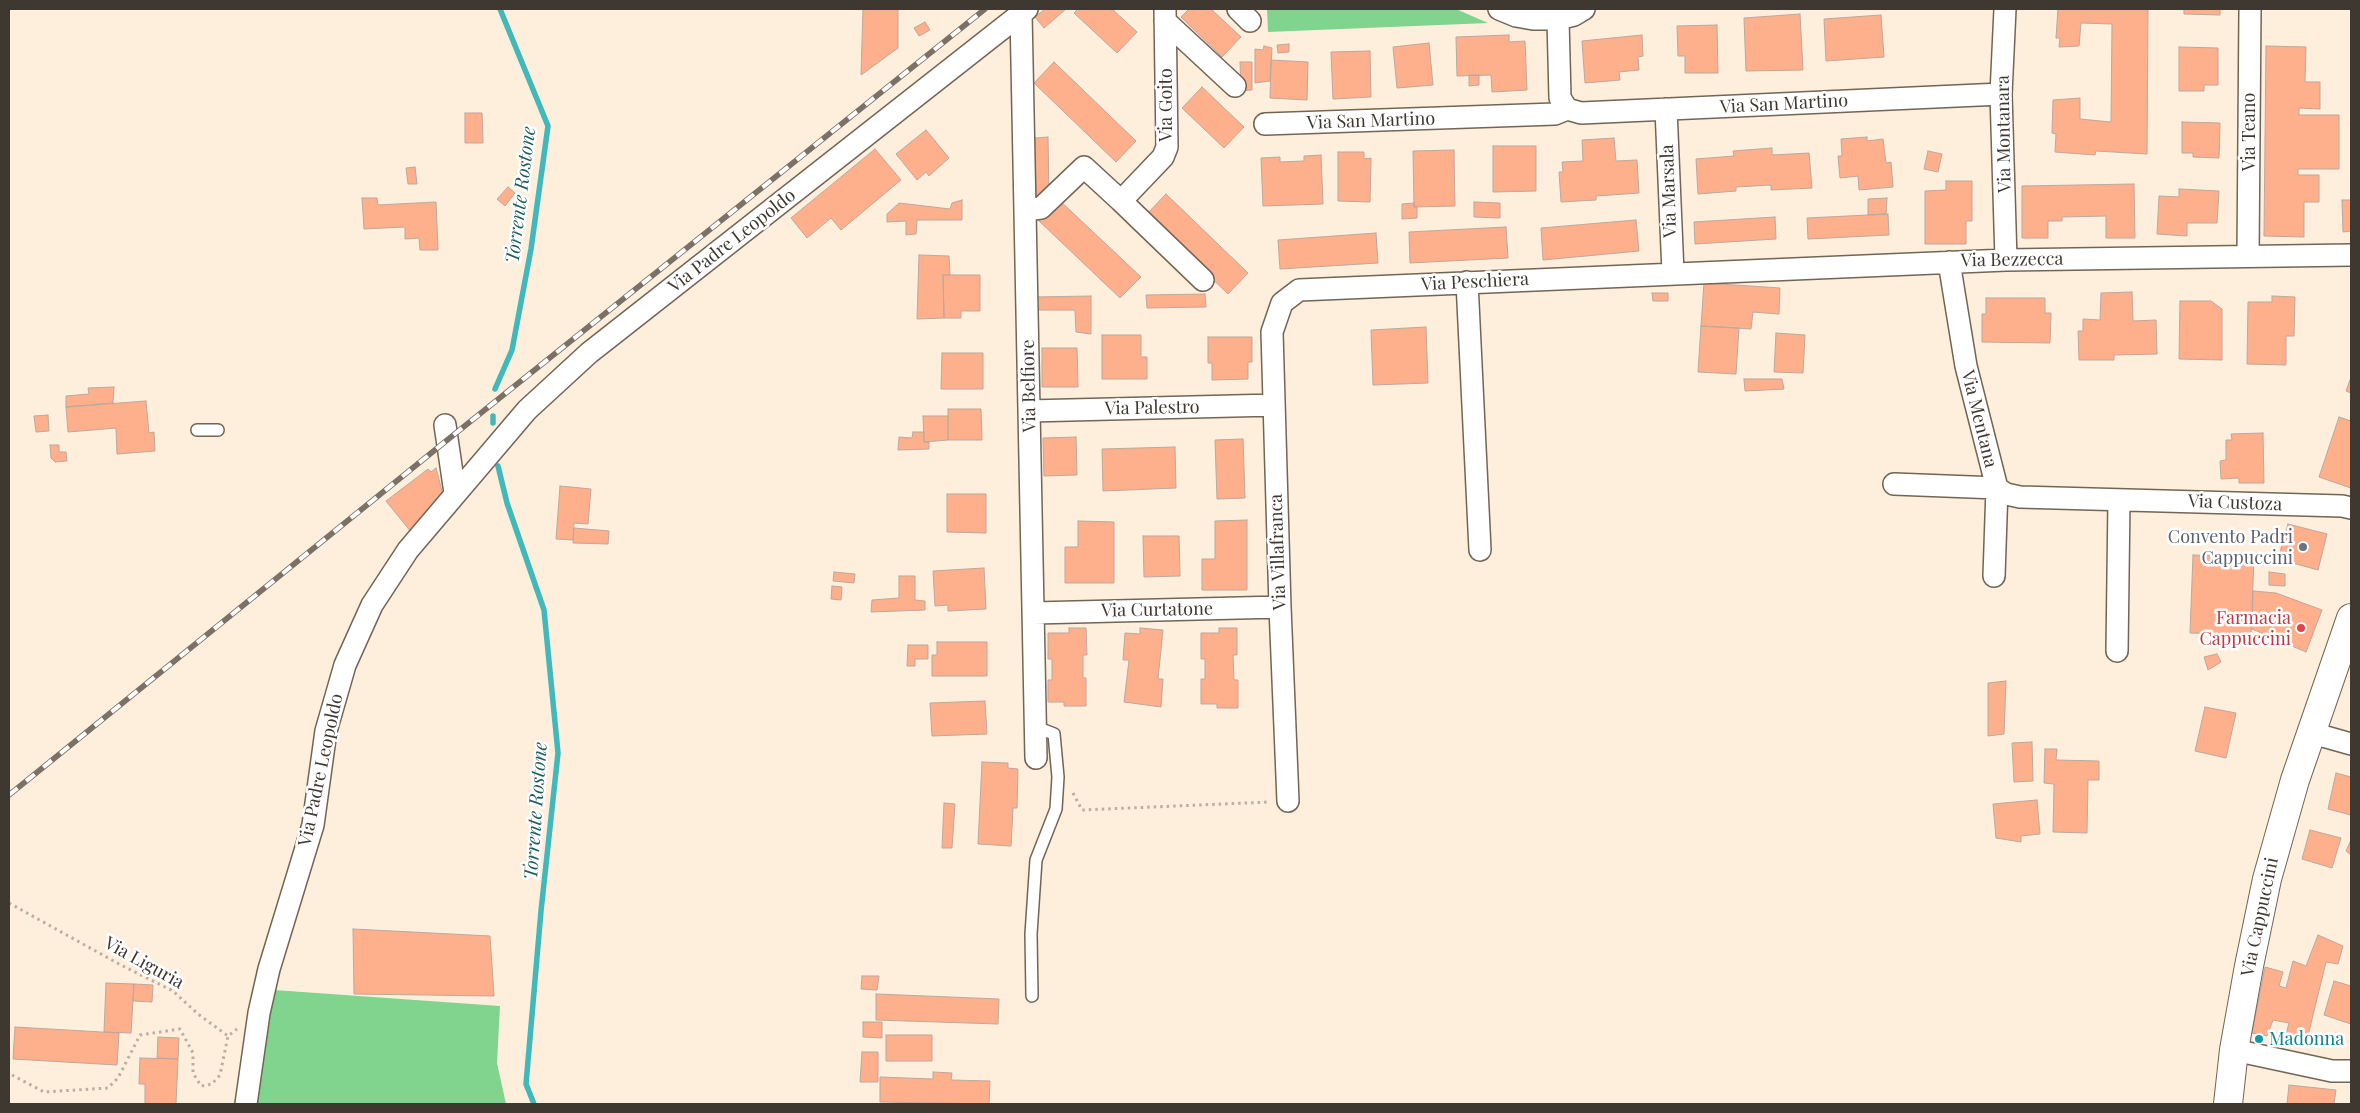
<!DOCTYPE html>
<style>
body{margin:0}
#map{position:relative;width:2360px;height:1113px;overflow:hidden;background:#feeedc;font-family:"Playfair Display",serif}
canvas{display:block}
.frame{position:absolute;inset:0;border:10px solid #3f3831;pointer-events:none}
</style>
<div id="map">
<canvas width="2360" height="1113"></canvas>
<div class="frame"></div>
</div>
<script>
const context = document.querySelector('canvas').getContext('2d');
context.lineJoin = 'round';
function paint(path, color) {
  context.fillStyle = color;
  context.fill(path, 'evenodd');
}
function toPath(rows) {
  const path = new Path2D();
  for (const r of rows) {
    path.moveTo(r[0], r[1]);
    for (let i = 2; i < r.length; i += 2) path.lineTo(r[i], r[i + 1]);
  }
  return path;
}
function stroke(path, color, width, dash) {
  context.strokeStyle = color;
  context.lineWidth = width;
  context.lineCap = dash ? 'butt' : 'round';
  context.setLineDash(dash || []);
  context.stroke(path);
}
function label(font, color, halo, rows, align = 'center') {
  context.font = font + ' "Playfair Display",serif';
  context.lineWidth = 5;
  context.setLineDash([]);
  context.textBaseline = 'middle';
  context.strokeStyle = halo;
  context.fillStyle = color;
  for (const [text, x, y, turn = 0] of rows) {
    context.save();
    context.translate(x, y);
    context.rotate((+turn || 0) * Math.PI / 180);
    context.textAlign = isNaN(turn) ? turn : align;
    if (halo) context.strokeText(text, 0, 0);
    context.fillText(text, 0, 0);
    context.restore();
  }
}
const green = toPath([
 [1267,9,1456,9,1488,23,1268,32],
 [274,990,500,1006,497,1063,506,1104,257,1104]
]);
const stream = toPath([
 [495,389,512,350,531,249,548,126,500,9],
 [493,423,493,416],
 [498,466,507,503,544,610,558,753,541,911,526,1084,534,1104]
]);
const building = toPath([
 [863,9,898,9,898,48,861,75,863,9],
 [1045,9,1066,9,1044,28,1035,17,1045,9],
 [1078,9,1112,9,1137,32,1117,53,1074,13,1078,9],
 [1189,9,1211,9,1241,37,1222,57,1181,17,1189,9],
 [2058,9,2148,9,2147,154,2096,151,2095,155,2055,152,2056,134,2052,133,2053,100,2080,98,2080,119,2111,122,2112,24,2081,23,2079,46,2059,47,2060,38,2056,38,2058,9],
 [2184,9,2220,9,2220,15,2184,14,2184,9],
 [1800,14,1803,70,1746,71,1744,18,1800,14],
 [1881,15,1884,57,1826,61,1824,19,1881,15],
 [925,22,930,30,919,36,914,28,925,22],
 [1717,25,1718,73,1685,73,1685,56,1678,56,1677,26,1717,25],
 [1509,35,1509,42,1525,41,1527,90,1492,92,1491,75,1457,76,1456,37,1509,35],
 [1642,35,1643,56,1638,57,1639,70,1619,72,1620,80,1585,83,1582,41,1642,35],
 [1429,43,1433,85,1397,88,1393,47,1429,43],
 [1289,44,1289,52,1278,53,1277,45,1289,44],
 [1264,46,1272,48,1270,81,1255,83,1255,49,1263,50,1264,46],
 [2266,46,2306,47,2305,82,2320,82,2320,109,2299,108,2299,115,2339,115,2339,169,2298,169,2298,175,2319,175,2319,202,2304,202,2304,237,2264,236,2266,46],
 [2179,47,2218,48,2218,85,2204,85,2204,91,2179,91,2179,47],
 [1370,51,1371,97,1333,99,1331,52,1370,51],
 [1271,60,1308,62,1307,100,1270,98,1271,60],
 [1054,62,1136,141,1116,162,1034,83,1054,62],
 [1240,62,1252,62,1252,90,1241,91,1240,62],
 [1469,75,1479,75,1479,85,1469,86,1469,75],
 [1202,87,1244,127,1224,148,1182,108,1202,87],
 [465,113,482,113,483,143,465,143,465,113],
 [2182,122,2220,123,2219,158,2193,157,2193,153,2182,153,2182,122],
 [926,130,949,158,929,176,926,172,917,180,896,154,926,130],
 [1048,137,1049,197,1036,198,1035,138,1048,137],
 [1867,137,1867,141,1883,139,1886,163,1891,162,1893,187,1859,190,1858,176,1840,178,1838,156,1842,156,1841,139,1867,137],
 [1614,138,1616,161,1637,160,1639,193,1596,196,1596,200,1561,202,1559,172,1563,172,1562,162,1583,161,1582,140,1614,138],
 [1493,146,1536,146,1536,191,1493,192,1493,146],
 [1772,148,1772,155,1809,153,1812,188,1771,190,1771,185,1736,187,1736,191,1698,194,1696,159,1734,156,1733,151,1772,148],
 [875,149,901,180,841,230,831,218,807,238,791,218,875,149],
 [1454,150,1455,206,1414,207,1413,151,1454,150],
 [1928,151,1942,154,1938,172,1924,169,1928,151],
 [1338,152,1364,152,1364,159,1371,158,1370,202,1338,201,1338,152],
 [1321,155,1323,204,1263,206,1261,158,1280,157,1280,162,1304,161,1304,156,1321,155],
 [415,167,417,184,408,184,406,168,415,167],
 [1946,181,1972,181,1972,221,1966,221,1966,244,1925,244,1925,191,1946,190,1946,181],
 [2134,184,2135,238,2106,238,2106,216,2062,217,2062,221,2048,221,2048,238,2022,238,2022,186,2134,184],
 [508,187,515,193,505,206,497,199,508,187],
 [2179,189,2219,191,2217,223,2187,223,2187,236,2157,234,2159,196,2179,197,2179,189],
 [1166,194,1248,273,1228,294,1146,215,1166,194],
 [362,198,377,198,378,205,436,202,438,250,420,250,419,238,405,239,405,227,364,229,362,198],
 [1057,198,1141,277,1120,298,1037,219,1057,198],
 [1887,198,1886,214,1868,215,1868,199,1887,198],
 [962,200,962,220,917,220,916,234,906,235,906,221,887,222,887,214,899,203,950,209,952,203,962,200],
 [2342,200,2351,200,2351,231,2343,232,2342,200],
 [1474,202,1500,203,1500,218,1474,217,1474,202],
 [1414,203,1414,207,1417,207,1417,218,1402,219,1402,204,1414,203],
 [1888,214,1889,235,1808,239,1807,218,1888,214],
 [1775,217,1776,239,1695,244,1694,222,1775,217],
 [1636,220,1639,251,1543,260,1541,228,1636,220],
 [1506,227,1508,258,1410,263,1409,232,1506,227],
 [1376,233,1378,263,1280,269,1278,240,1376,233],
 [919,255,949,256,950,275,943,275,944,318,917,319,919,255],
 [943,275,980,275,980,311,961,311,961,318,944,318,943,275],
 [1704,283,1780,288,1779,314,1753,312,1751,329,1701,326,1704,283],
 [2132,292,2133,321,2156,320,2157,354,2114,355,2114,360,2079,360,2078,331,2083,331,2083,319,2100,320,2101,293,2132,292],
 [1652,293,1668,293,1668,301,1653,301,1652,293],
 [1205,294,1206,307,1147,308,1146,295,1205,294],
 [1091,296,1091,334,1076,332,1075,310,1033,310,1034,297,1091,296],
 [2272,296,2295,297,2294,336,2286,336,2286,365,2247,364,2248,302,2272,302,2272,296],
 [1986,298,2045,298,2045,313,2051,313,2050,343,1982,342,1982,314,1986,314,1986,298],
 [2180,301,2211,301,2222,309,2222,360,2179,359,2180,301],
 [1701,326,1739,328,1736,374,1698,372,1701,326],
 [1426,327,1428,383,1373,385,1371,330,1426,327],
 [1776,333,1805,335,1803,373,1774,372,1776,333],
 [1102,335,1141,335,1141,357,1147,357,1147,379,1102,379,1102,335],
 [1208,337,1252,337,1252,362,1248,362,1248,379,1212,380,1212,363,1208,363,1208,337],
 [1042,348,1077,348,1078,387,1042,387,1042,348],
 [942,353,983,353,983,389,941,389,942,353],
 [2351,377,2351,393,2346,391,2351,377],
 [1744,379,1782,379,1784,389,1745,391,1744,379],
 [114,387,113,403,66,407,66,396,89,394,88,388,114,387],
 [146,401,149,433,154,432,155,451,117,454,116,428,68,432,66,407,146,401],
 [948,409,981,409,982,440,948,440,948,409],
 [48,415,49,431,36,432,34,416,48,415],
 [923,416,948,416,948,440,924,442,923,416],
 [2339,417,2351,421,2351,488,2319,477,2339,417],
 [913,432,924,432,924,442,929,442,929,449,898,450,899,437,912,438,913,432],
 [2263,433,2264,483,2239,483,2239,478,2221,479,2220,461,2226,460,2226,440,2232,440,2231,434,2263,433],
 [1076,437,1077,475,1044,476,1043,438,1076,437],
 [1243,439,1245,498,1217,499,1215,440,1243,439],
 [50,445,59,445,59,452,66,452,67,461,55,462,51,458,50,445],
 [1175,447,1176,488,1103,491,1102,449,1175,447],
 [436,468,443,495,411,532,386,501,428,469,431,472,436,468],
 [560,486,591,489,588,524,574,523,573,540,556,539,560,486],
 [947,494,986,494,986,533,947,532,947,494],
 [1247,520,1247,590,1202,590,1202,559,1215,559,1215,521,1247,520],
 [1078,521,1114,522,1114,583,1065,583,1065,547,1078,547,1078,521],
 [2288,524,2327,534,2318,570,2278,559,2288,524],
 [574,528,609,531,608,544,573,543,574,528],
 [1143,536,1179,536,1180,576,1144,577,1143,536],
 [2193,555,2254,557,2251,635,2190,633,2193,555],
 [984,568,986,609,948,611,948,605,935,606,933,571,984,568],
 [834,572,855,574,854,583,833,581,834,572],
 [2269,572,2285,574,2285,586,2269,585,2269,572],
 [899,576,915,576,915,600,925,601,925,610,871,612,872,600,899,598,899,576],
 [832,586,842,587,841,600,831,599,832,586],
 [2253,591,2276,593,2322,610,2306,652,2252,629,2253,591],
 [1069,628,1086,628,1087,655,1083,655,1083,678,1086,678,1086,706,1064,706,1064,702,1048,702,1048,680,1052,680,1052,659,1048,659,1048,633,1069,633,1069,628],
 [1140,628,1163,630,1158,679,1163,679,1161,707,1124,702,1129,660,1123,660,1125,633,1140,634,1140,628],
 [1219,628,1237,628,1237,655,1233,655,1234,680,1238,680,1238,708,1217,708,1217,704,1201,704,1201,679,1205,679,1205,659,1201,659,1201,633,1219,633,1219,628],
 [937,642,987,642,987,676,932,676,932,655,937,655,937,642],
 [908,645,928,645,928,659,915,659,915,666,907,666,908,645],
 [2217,654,2221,662,2208,670,2204,657,2217,654],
 [2006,681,2004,734,1988,736,1988,683,2006,681],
 [985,701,987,734,932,736,930,703,985,701],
 [2205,707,2236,713,2226,758,2195,751,2205,707],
 [2032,742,2033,781,2014,782,2012,743,2032,742],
 [2045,749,2057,749,2056,760,2099,761,2099,780,2088,780,2087,833,2053,832,2054,784,2044,783,2045,749],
 [982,762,1008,763,1008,768,1018,769,1017,808,1013,808,1011,846,978,844,982,762],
 [2336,773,2351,777,2351,815,2328,809,2336,773],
 [2037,800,2040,834,2021,836,2021,842,1996,838,1993,804,2037,800],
 [944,803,955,804,952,848,942,848,944,803],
 [2310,830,2341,838,2332,868,2302,859,2310,830],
 [2351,840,2351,855,2346,851,2351,840],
 [353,929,490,936,494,996,354,994,353,929],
 [2318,935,2343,946,2338,964,2326,962,2306,1044,2285,1038,2289,1023,2273,1020,2267,1036,2252,1033,2265,967,2283,972,2279,986,2286,988,2293,961,2306,966,2318,935],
 [862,976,879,976,877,990,861,989,862,976],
 [2334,981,2351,986,2351,1024,2324,1015,2334,981],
 [106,983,134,984,131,1033,104,1032,106,983],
 [134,984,153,985,152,1002,133,1001,134,984],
 [876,994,999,999,998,1024,876,1020,876,994],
 [863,1022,882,1022,882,1038,863,1037,863,1022],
 [15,1027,119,1033,117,1065,13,1059,15,1027],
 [886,1035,932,1035,932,1061,886,1061,886,1035],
 [158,1037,179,1038,178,1059,157,1058,158,1037],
 [862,1052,878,1052,878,1082,860,1082,862,1052],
 [140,1058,178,1059,176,1104,145,1104,145,1084,139,1084,140,1058],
 [933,1072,952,1073,951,1080,990,1081,989,1104,880,1102,880,1077,933,1079,933,1072],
 [2289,1085,2336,1090,2334,1104,2287,1104,2289,1085]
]);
const path = toPath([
 [1073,793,1082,810,1269,802],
 [9,903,119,964,173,991,198,1014,228,1036,237,1029],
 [12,1075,44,1092,108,1088,118,1078,140,1035,180,1029,193,1053,193,1073,201,1086,212,1084,220,1075,228,1036]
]);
const lane = toPath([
 [197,430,218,430],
 [1032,996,1031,934,1036,860,1056,809,1058,777,1054,734,1036,727]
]);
const street = toPath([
 [1238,9,1250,21],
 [1499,9,1516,16,1533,19,1558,19,1574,15,1584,9],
 [2005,9,2001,94,2006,260],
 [1021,13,1036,758],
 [1558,19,1560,98,1567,109],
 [1165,21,1235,86],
 [1666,109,1673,273],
 [1265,124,1555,114,1567,109,1581,113,2001,94],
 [1121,201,1203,280],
 [1026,210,1041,208,1084,167,1121,201,1163,157,1167,147,1165,9],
 [2248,256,2250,9],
 [1949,262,1966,366,1997,488,1994,576],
 [1467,282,1480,550],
 [1029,411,1274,405],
 [445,425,455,493],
 [1894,484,1997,488,2006,494,2020,497,2342,506,2351,508],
 [1034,613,1280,607],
 [2117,651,2119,500],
 [2312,733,2351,744],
 [1288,801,1280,607,1272,332,1282,303,1299,290,2006,260,2351,255],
 [2234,1050,2332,1071,2351,1071],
 [246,1104,259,1013,269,969,313,825,326,731,345,665,372,605,408,550,527,410,589,353,1027,9]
]);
const secondary = toPath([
 [2228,1104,2234,1050,2249,966,2267,879,2295,780,2351,618]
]);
const rail = toPath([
 [9,795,446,441,985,9]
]);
const markers = [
 [2303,547,5,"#6b7280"],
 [2301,628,5,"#e0444e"],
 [2259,1039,5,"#0f9aa8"]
];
const streetNames = [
 ["Via San Martino",1784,104,-3],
 ["Via Goito",1166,105,-90],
 ["Via San Martino",1371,121,-2],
 ["Via Teano",2249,132,-90],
 ["Via Montanara",2004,134,-91],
 ["Via Marsala",1669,191,-92],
 ["Via Padre Leopoldo",732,241,-38],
 ["Via Bezzecca",2012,260,-1],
 ["Via Peschiera",1475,282,-3],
 ["Via Belfiore",1029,386,-91],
 ["Via Palestro",1152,408,-1],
 ["Via Mentana",1979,419,76],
 ["Via Custoza",2235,503,2],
 ["Via Villafranca",1278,552,-92],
 ["Via Curtatone",1157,610,-1],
 ["Via Padre Leopoldo",321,770,-78],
 ["Via Cappuccini",2260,917,-78],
 ["Via Liguria",144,963,29]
];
const worshipNames = [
 ["Convento Padri",2293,537],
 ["Cappuccini",2293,558]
];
const healthNames = [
 ["Farmacia",2291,618],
 ["Cappuccini",2291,639]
];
const cultureNames = [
 ["Madonna",2269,1039]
];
const waterNames = [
 ["Torrente Rostone",521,195,-83],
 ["Torrente Rostone",536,811,-86]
];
paint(green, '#80d48e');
stroke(stream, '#41b8b9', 5.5);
paint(building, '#fdb08b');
stroke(building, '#bea79d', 1);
stroke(lane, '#736555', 14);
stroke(street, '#736555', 24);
stroke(secondary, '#736555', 30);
stroke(path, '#bcafa1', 3, [2.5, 4]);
stroke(lane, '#fff', 11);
stroke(street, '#fff', 21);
stroke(secondary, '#fff', 28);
stroke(rail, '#7b7167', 5.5);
stroke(rail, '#fff', 4, [11]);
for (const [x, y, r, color] of markers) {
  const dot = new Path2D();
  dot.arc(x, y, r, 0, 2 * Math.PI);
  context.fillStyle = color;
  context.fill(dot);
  stroke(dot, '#fff', 2);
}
label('18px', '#3f3831', '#fff', streetNames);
label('18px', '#5b616d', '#fff', worshipNames, 'right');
label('18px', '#be3a42', '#fff', healthNames, 'right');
label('18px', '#0d838f', '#fff', cultureNames, 'left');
label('italic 19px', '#1b5c5d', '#fff', waterNames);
</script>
